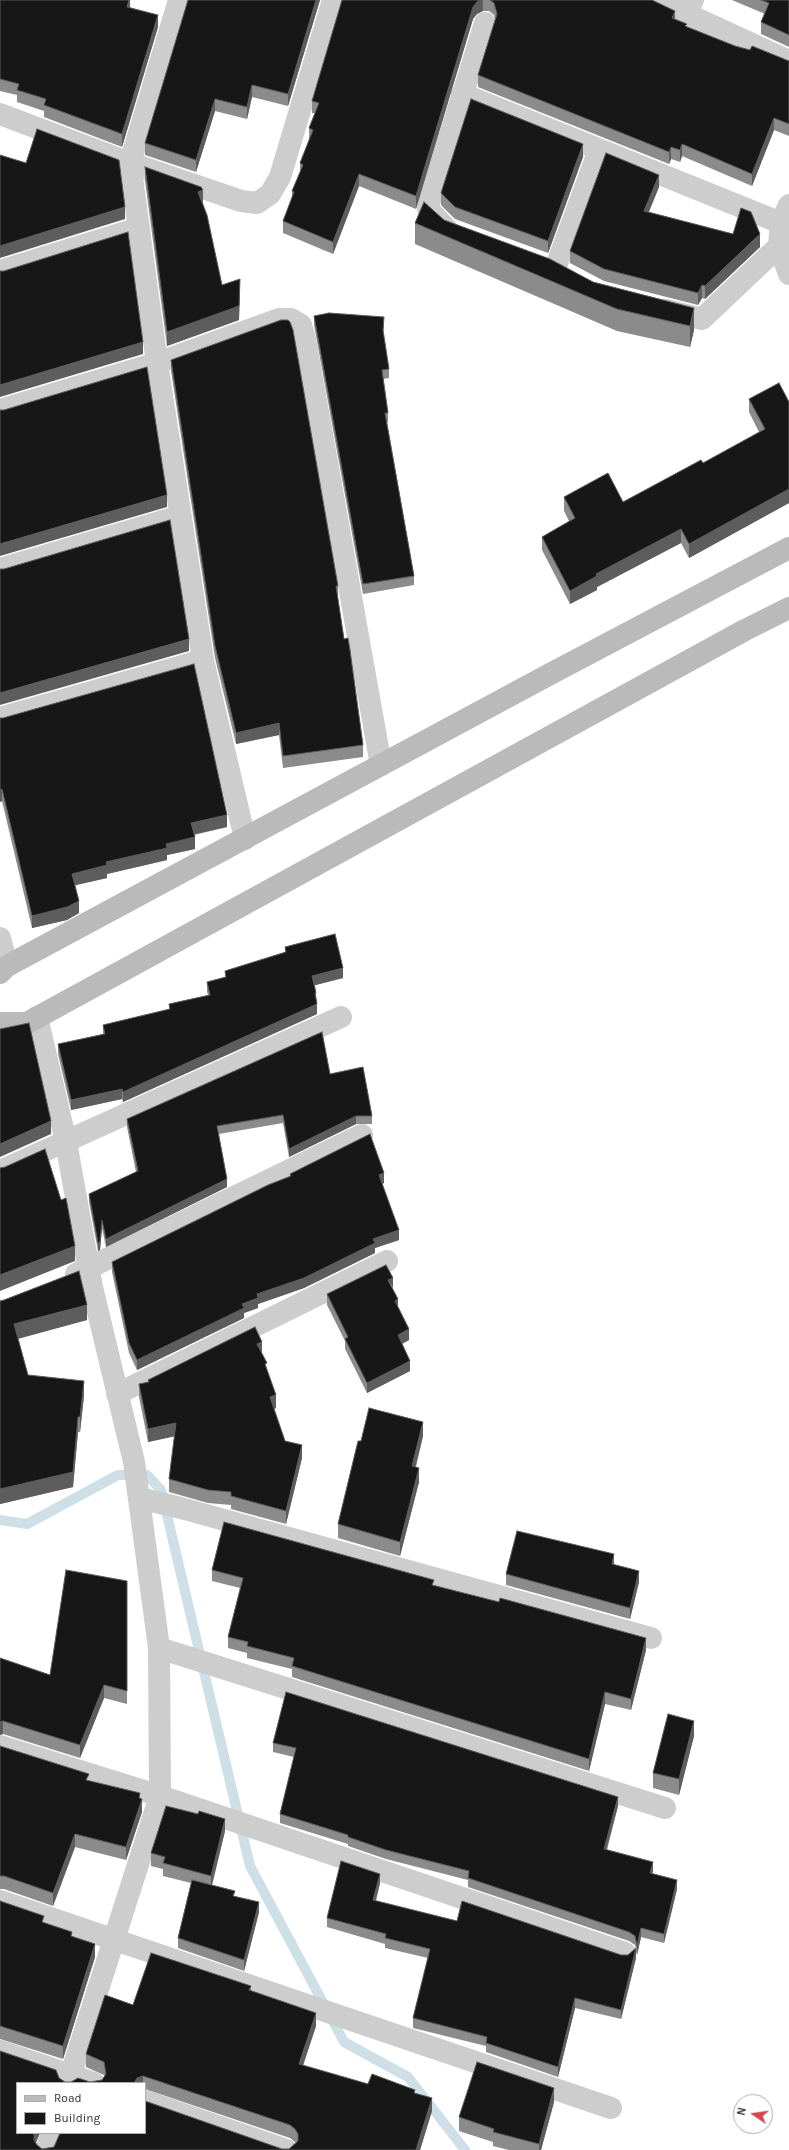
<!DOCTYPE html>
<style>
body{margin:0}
#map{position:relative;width:789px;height:2150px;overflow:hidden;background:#fff;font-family:Karla,sans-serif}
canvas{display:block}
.legend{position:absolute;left:16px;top:2082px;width:130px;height:52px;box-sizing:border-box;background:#fff;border:1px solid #acacac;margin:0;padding:5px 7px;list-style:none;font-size:12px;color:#303030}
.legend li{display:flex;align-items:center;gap:8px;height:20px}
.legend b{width:20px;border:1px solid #acacac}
.north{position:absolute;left:733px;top:2094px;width:40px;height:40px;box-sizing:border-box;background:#fff;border:1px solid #acacac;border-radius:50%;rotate:283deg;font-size:11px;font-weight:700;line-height:16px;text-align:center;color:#303030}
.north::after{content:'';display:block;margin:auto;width:14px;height:18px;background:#d14753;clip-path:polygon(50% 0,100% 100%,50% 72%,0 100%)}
</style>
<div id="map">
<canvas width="789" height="2150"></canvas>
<ul class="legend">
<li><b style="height:5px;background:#bababa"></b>Road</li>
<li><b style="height:11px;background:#171717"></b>Building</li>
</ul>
<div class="north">N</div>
</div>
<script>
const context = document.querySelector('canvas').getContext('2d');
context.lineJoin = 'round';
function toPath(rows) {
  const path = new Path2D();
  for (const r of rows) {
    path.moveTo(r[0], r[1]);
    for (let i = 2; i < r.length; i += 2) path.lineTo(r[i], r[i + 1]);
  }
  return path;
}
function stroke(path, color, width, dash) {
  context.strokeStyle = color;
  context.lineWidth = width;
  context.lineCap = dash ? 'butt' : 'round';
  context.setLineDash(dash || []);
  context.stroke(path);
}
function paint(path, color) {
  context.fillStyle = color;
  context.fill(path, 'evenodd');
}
const stream = toPath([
 [0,1520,27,1524,118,1475,147,1475,161,1490,250,1866,344,2042,408,2077,465,2150]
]);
const minor = toPath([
 [179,0,130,163,157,363,203,660,245,839],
 [652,0,687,14,693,0],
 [687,14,789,61],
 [462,94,781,223],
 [0,114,130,163,241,201,257,203,270,194,280,177,333,0],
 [789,205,781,223,779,246,789,274],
 [446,228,428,209,429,203,485,23],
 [555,269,599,150],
 [0,271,139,228],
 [666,310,702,319,779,246],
 [0,410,157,363,279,319,291,319,301,325,305,339,381,765],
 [0,569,180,516],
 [0,718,203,660],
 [0,938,7,966],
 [37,1017,66,1142,92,1287,134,1462,159,1648,160,1796,68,2083],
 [0,1171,341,1017],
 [76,1274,362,1135],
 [117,1394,387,1261],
 [139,1498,181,1508,651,1638],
 [159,1648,665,1808],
 [0,1746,160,1796,625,1953],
 [0,1901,611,2108],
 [0,2051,94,2083],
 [145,2101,286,2150],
 [46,2150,52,2133]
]);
const secondary = toPath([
 [0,973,7,966,552,673,789,548],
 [0,1023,27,1023,745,630,789,608]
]);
const wall = toPath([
 [0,0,130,0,130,7,158,27,122,147,44,117,44,111,17,102,17,95,0,91],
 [320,0,288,106,252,97,247,119,215,111,196,172,145,155,145,143],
 [342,0,652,0,675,19,687,27,735,46,789,61,789,136,774,130,752,186,682,156,680,162,671,159,669,164,478,87,478,75,495,19,494,15,489,11,483,11,477,14,473,19,416,209,359,186,333,254,283,233,283,221,292,199,292,191,300,173,300,163,309,140,309,128,315,113,312,113,312,101],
 [732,0,789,0,789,47,761,34,761,22,765,14],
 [583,157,548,253,455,219,441,205,441,193],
 [145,167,203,203,222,285,240,293,239,320,167,346,145,181],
 [659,187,649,212,733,234,760,247,705,299,702,298,698,305,604,281,570,263,570,251],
 [444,220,593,282,694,308,694,330,690,347,617,331,415,244,415,223],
 [314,316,384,326,383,334,389,369,389,378,383,379,388,413,388,422,387,422,414,576,414,585,363,594,314,325],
 [171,360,338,586,338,598,344,639,363,745,363,757,283,768,279,735,236,744,215,658,171,371],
 [749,399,789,402,789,503,689,558,681,543,597,587,597,590,570,604,542,550,542,537,569,521,564,511,564,497,623,502,703,463,759,432,749,412],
 [0,718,227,827,194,835,195,849,167,855,167,860,107,874,107,878,75,885,79,913,67,920,32,928,2,801,0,802],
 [285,947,343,978,315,985,316,993,317,1014,123,1102,122,1099,71,1110,58,1054,58,1044,103,1034,103,1025,169,1009,169,1004,208,995,207,992,207,982,225,977,225,971,285,952],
 [330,1074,372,1116,372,1124,356,1124,289,1157,283,1123,219,1134,227,1187,106,1247,102,1228,100,1250,98,1251,89,1202,89,1194,136,1172,127,1127,127,1119],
 [290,1174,384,1183,382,1184,399,1240,375,1248,375,1253,304,1288,258,1304,258,1308,244,1313,244,1318,137,1370,129,1353,112,1272,112,1262,290,1177],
 [392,1288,409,1340,402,1344,410,1371,367,1393,345,1349,345,1341,327,1305,327,1294],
 [0,1301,87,1320,18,1338,28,1375,84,1396,80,1432,78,1432,73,1487,0,1504],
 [262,1353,267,1370,276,1408,274,1409,285,1441,302,1458,286,1524,231,1509,231,1505,208,1503,169,1492,169,1479,175,1436,148,1442,139,1397,139,1384,148,1382,148,1380],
 [423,1436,416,1467,419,1482,400,1556,338,1538,338,1524,361,1441],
 [614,1564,639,1582,630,1619,506,1585,506,1574],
 [212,1570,434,1585,646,1650,631,1710,605,1704,589,1771,292,1677,292,1669,247,1658,247,1653,228,1648,228,1637,240,1588,212,1581],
 [127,1581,127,1704,104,1698,80,1758,3,1734,0,1735,0,1658,50,1675],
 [694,1736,679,1795,653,1788,653,1773],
 [273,1743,618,1806,607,1850,653,1871,652,1874,677,1889,664,1943,641,1937,637,1955,636,1952,636,1958,621,2019,575,2008,558,2077,486,2052,486,2046,413,2028,413,2018,428,1958,385,1948,385,1944,327,1927,327,1918,380,1883,376,1901,457,1921,621,1955,628,1955,636,1949,635,1945,629,1941,468,1887,468,1880,386,1859,348,1846,348,1844,280,1823,280,1814,294,1757,273,1752],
 [0,1746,89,1781,140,1798,142,1812,126,1860,75,1847,53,1906,4,1889,0,1889],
 [225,1831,212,1886,235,1896,259,1912,244,1971,178,1948,178,1938,191,1883,163,1876,163,1869,151,1866,151,1853],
 [0,1901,72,1936,95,1957,63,2059,0,2039],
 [151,1953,251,1986,251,1991,316,2013,316,2026,303,2066,368,2084,372,2074,415,2090,415,2093,432,2098,432,2111,420,2150,0,2150,0,2051,56,2070,59,2078,65,2082,71,2082,78,2078,90,2082,102,2080,104,2077,104,2075,86,2067,86,2054,105,1995,133,2005],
 [17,2083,145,2083,145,2089,290,2138,295,2142,296,2143,289,2149,282,2149,145,2101,145,2133,60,2133,54,2147,42,2149,37,2145,36,2143,40,2133,17,2133],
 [554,2102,541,2150,509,2150,493,2146,493,2142,459,2131,459,2117]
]);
const shadedWall = toPath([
 [129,0,130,0,130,10,127,7],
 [316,0,320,0,288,106,288,94],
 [480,0,483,0,483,11,477,14,473,19,416,209,416,196,473,7,477,2],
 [675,11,675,23,672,18],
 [158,15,158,27,122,147,122,134],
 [252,85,252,97,247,119,247,107],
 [215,99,215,111,196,172,196,160],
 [774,118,774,130,752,186,752,174],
 [583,144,583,157,548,253,548,241],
 [682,144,682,156,680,162,680,150],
 [671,147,671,159,669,164,669,152],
 [359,174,359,186,333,254,333,242],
 [659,175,659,187,644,223,644,211],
 [203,190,203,204,198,192],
 [125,207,125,219,0,258,0,246],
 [760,234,760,247,705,299,705,286],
 [240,279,239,320,167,346,167,332],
 [702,285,702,298,698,305,698,293],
 [694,308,694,330,690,347,690,326],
 [143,342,143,354,0,397,0,385],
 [789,489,789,503,689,558,689,544],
 [167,495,167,507,0,556,0,544],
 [681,529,681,543,597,587,597,590,570,604,570,591,596,574],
 [189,639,189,651,0,705,0,693],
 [279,723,279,735,236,744,236,733],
 [2,789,2,801,0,802,0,790],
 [227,815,227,827,191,835,191,823],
 [195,837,195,849,167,855,167,860,107,874,107,878,72,886,72,874,106,862,166,844],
 [79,901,79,913,67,920,32,928,32,916],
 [343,968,343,978,312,986,312,976],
 [315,993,316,993,316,1003],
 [317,1004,317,1014,123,1102,123,1092],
 [122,1089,122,1099,71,1110,71,1100],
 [356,1116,356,1124,289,1157,289,1149],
 [51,1121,51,1134,0,1157,0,1144],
 [384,1173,384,1183,379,1185,379,1175],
 [227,1179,227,1187,106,1247,106,1239],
 [102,1220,102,1228,100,1250,98,1251,98,1243],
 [399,1230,399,1240,375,1248,375,1253,304,1288,258,1304,258,1308,244,1313,244,1318,137,1370,137,1360,242,1304,257,1294,373,1239],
 [75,1246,75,1261,0,1291,0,1275],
 [393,1278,393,1288,388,1280],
 [398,1299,398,1310,395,1301],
 [87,1305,87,1320,14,1340,14,1324],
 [409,1329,409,1340,398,1346,398,1335],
 [262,1342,262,1355,257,1344],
 [410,1361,410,1371,367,1393,367,1383],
 [84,1381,84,1396,80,1432,80,1417],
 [276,1395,276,1408,270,1410,270,1397],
 [78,1417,78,1432,73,1487,0,1504,0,1489],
 [423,1422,423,1436,412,1480,412,1466],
 [176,1423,176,1436,148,1442,148,1429],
 [302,1445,302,1458,286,1524,286,1511],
 [419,1468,419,1482,400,1556,400,1542],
 [614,1554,614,1565,612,1564],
 [639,1571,639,1582,630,1619,630,1608],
 [646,1638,646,1650,631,1710,631,1699],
 [104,1685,104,1698,80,1758,80,1745],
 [605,1692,605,1704,589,1771,589,1759],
 [3,1721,3,1734,0,1735,0,1722],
 [694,1721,694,1736,679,1795,679,1779],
 [140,1793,140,1805,142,1799,142,1812,126,1860,126,1847],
 [618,1797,618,1806,604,1858,604,1849],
 [225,1819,225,1831,211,1888,211,1876],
 [75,1834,75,1847,53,1906,53,1893],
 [653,1862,653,1871,650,1882,650,1873],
 [380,1874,380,1883,373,1910,373,1900],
 [677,1880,677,1889,664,1943,664,1934],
 [259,1902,259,1912,244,1971,244,1960],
 [641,1928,641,1937,637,1955,637,1946],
 [95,1944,95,1957,63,2059,63,2046],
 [636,1948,636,1958,621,2019,621,2010],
 [575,1998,575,2008,558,2077,558,2067],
 [316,2013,316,2026,299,2077,299,2064],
 [143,2076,143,2083,134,2083,137,2078],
 [554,2088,554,2102,541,2150,539,2150,539,2144],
 [432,2098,432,2111,420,2150,416,2150],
 [34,2133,40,2133,34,2146,34,2150]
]);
const building = toPath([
 [0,0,129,0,127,7,158,15,122,134,44,105,46,99,17,90,19,84,0,79,0,0],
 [188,0,316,0,288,94,252,85,247,107,215,99,196,160,145,143,188,0],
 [342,0,480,0,477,2,473,7,416,196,359,174,333,242,283,221,294,192,292,191,303,165,300,163,313,130,309,128,319,103,312,101,342,0],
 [490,0,652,0,675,11,672,18,687,24,685,26,735,46,750,50,752,46,789,61,789,124,774,118,752,174,682,144,680,150,671,147,669,152,478,75,497,14,494,3,490,0],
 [761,0,789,0,789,35,761,22,769,3,761,0],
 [471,99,583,144,548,241,455,207,441,193,471,99],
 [37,129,119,160,125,207,0,246,0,155,26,163,37,129],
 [606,153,659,175,644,211,733,234,741,208,751,212,760,234,705,286,702,285,698,293,604,269,570,251,606,153],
 [145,167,201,187,203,190,198,192,207,215,222,285,240,279,239,306,167,332,145,167],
 [424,202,444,220,550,259,593,282,694,308,690,326,617,309,415,223,424,202],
 [128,232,143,342,0,385,0,271,4,271,128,232],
 [329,313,384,317,383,330,389,369,382,370,388,413,385,413,414,576,363,584,314,316,329,313],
 [281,320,288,320,290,322,293,330,338,586,336,586,344,639,348,638,350,650,363,745,283,756,279,723,236,733,215,646,171,360,281,320],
 [147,367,167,495,0,544,0,410,4,410,147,367],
 [779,383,789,402,789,489,689,544,681,529,596,574,597,576,570,591,542,537,575,518,564,497,608,473,623,502,701,460,703,463,765,429,749,399,779,383],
 [170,520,189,639,0,693,0,569,4,569,170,520],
 [194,664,227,815,191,823,195,837,166,844,167,848,106,862,107,865,72,874,79,901,67,907,32,916,2,789,0,790,0,718,3,718,194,664],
 [335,934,343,968,312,976,316,993,315,993,317,1004,123,1092,122,1089,71,1100,58,1044,105,1034,103,1025,170,1009,169,1004,210,995,207,982,226,977,225,971,286,952,285,947,335,934],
 [29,1023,51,1121,0,1144,0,1029,29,1023],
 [322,1032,330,1074,363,1067,372,1116,356,1116,289,1149,283,1115,217,1126,227,1179,106,1239,102,1220,100,1242,98,1243,89,1194,138,1171,127,1119,322,1032],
 [370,1134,384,1173,379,1175,399,1230,373,1239,375,1243,304,1278,257,1294,258,1298,242,1304,244,1308,137,1360,129,1343,112,1262,268,1185,291,1176,290,1174,370,1134],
 [45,1149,61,1200,66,1198,75,1246,0,1275,0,1168,5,1167,45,1149],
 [386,1265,393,1278,388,1280,398,1299,395,1301,409,1329,398,1335,410,1361,367,1383,345,1339,348,1337,327,1294,386,1265],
 [79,1271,87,1305,14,1324,28,1375,84,1381,80,1417,78,1417,73,1472,0,1489,0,1301,4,1300,79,1271],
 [255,1327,262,1342,257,1344,267,1363,265,1364,276,1395,270,1397,285,1441,302,1445,286,1511,231,1496,231,1492,208,1490,169,1479,176,1423,148,1429,139,1384,149,1382,148,1380,255,1327],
 [369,1408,423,1422,412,1466,419,1468,400,1542,338,1524,358,1441,361,1441,369,1408],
 [224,1522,434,1580,432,1585,499,1602,500,1598,646,1638,631,1699,605,1692,589,1759,292,1666,294,1658,247,1646,248,1642,228,1637,243,1578,212,1570,224,1522],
 [517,1531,614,1554,612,1564,639,1571,630,1608,506,1574,517,1531],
 [66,1570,127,1581,127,1691,104,1685,80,1745,3,1721,0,1722,0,1658,50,1675,66,1570],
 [286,1692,618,1797,604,1849,653,1862,650,1873,677,1880,664,1934,641,1928,637,1946,635,1936,629,1932,468,1878,469,1871,386,1850,348,1837,348,1835,280,1814,296,1748,273,1743,286,1692],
 [668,1714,694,1721,679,1779,653,1773,668,1714],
 [0,1746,89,1774,86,1780,140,1793,139,1798,142,1799,126,1847,75,1834,53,1893,4,1876,0,1876,0,1746],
 [166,1806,198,1814,199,1811,225,1819,211,1876,163,1863,165,1857,151,1853,166,1806],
 [341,1861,380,1874,373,1900,457,1921,462,1901,621,1955,628,1955,636,1948,621,2010,575,1998,558,2067,486,2043,487,2037,413,2018,430,1949,385,1938,386,1934,327,1918,341,1861],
 [192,1880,235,1891,233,1896,259,1902,244,1960,178,1938,192,1880],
 [0,1901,44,1916,42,1922,72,1932,71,1936,95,1944,63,2046,0,2026,0,1901],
 [151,1953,251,1986,249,1990,316,2013,299,2064,368,2084,372,2074,415,2090,414,2093,432,2098,416,2150,0,2150,0,2051,56,2070,59,2078,65,2082,71,2082,78,2078,90,2082,102,2080,106,2074,104,2062,86,2054,105,1995,133,2005,151,1953],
 [143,2076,290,2125,295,2129,298,2134,298,2141,289,2149,282,2149,145,2101,145,2133,60,2133,54,2147,42,2149,37,2145,34,2140,34,2133,17,2133,17,2083,134,2083,137,2078,143,2076],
 [477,2062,554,2088,539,2144,493,2132,494,2129,459,2117,477,2062]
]);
stroke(stream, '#cedfe8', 10);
stroke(minor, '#cdcdcd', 22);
stroke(secondary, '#bababa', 22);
paint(wall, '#8b8b8b');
paint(shadedWall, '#5d5d5d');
paint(building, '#171717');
stroke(building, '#5d5d5d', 1);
</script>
